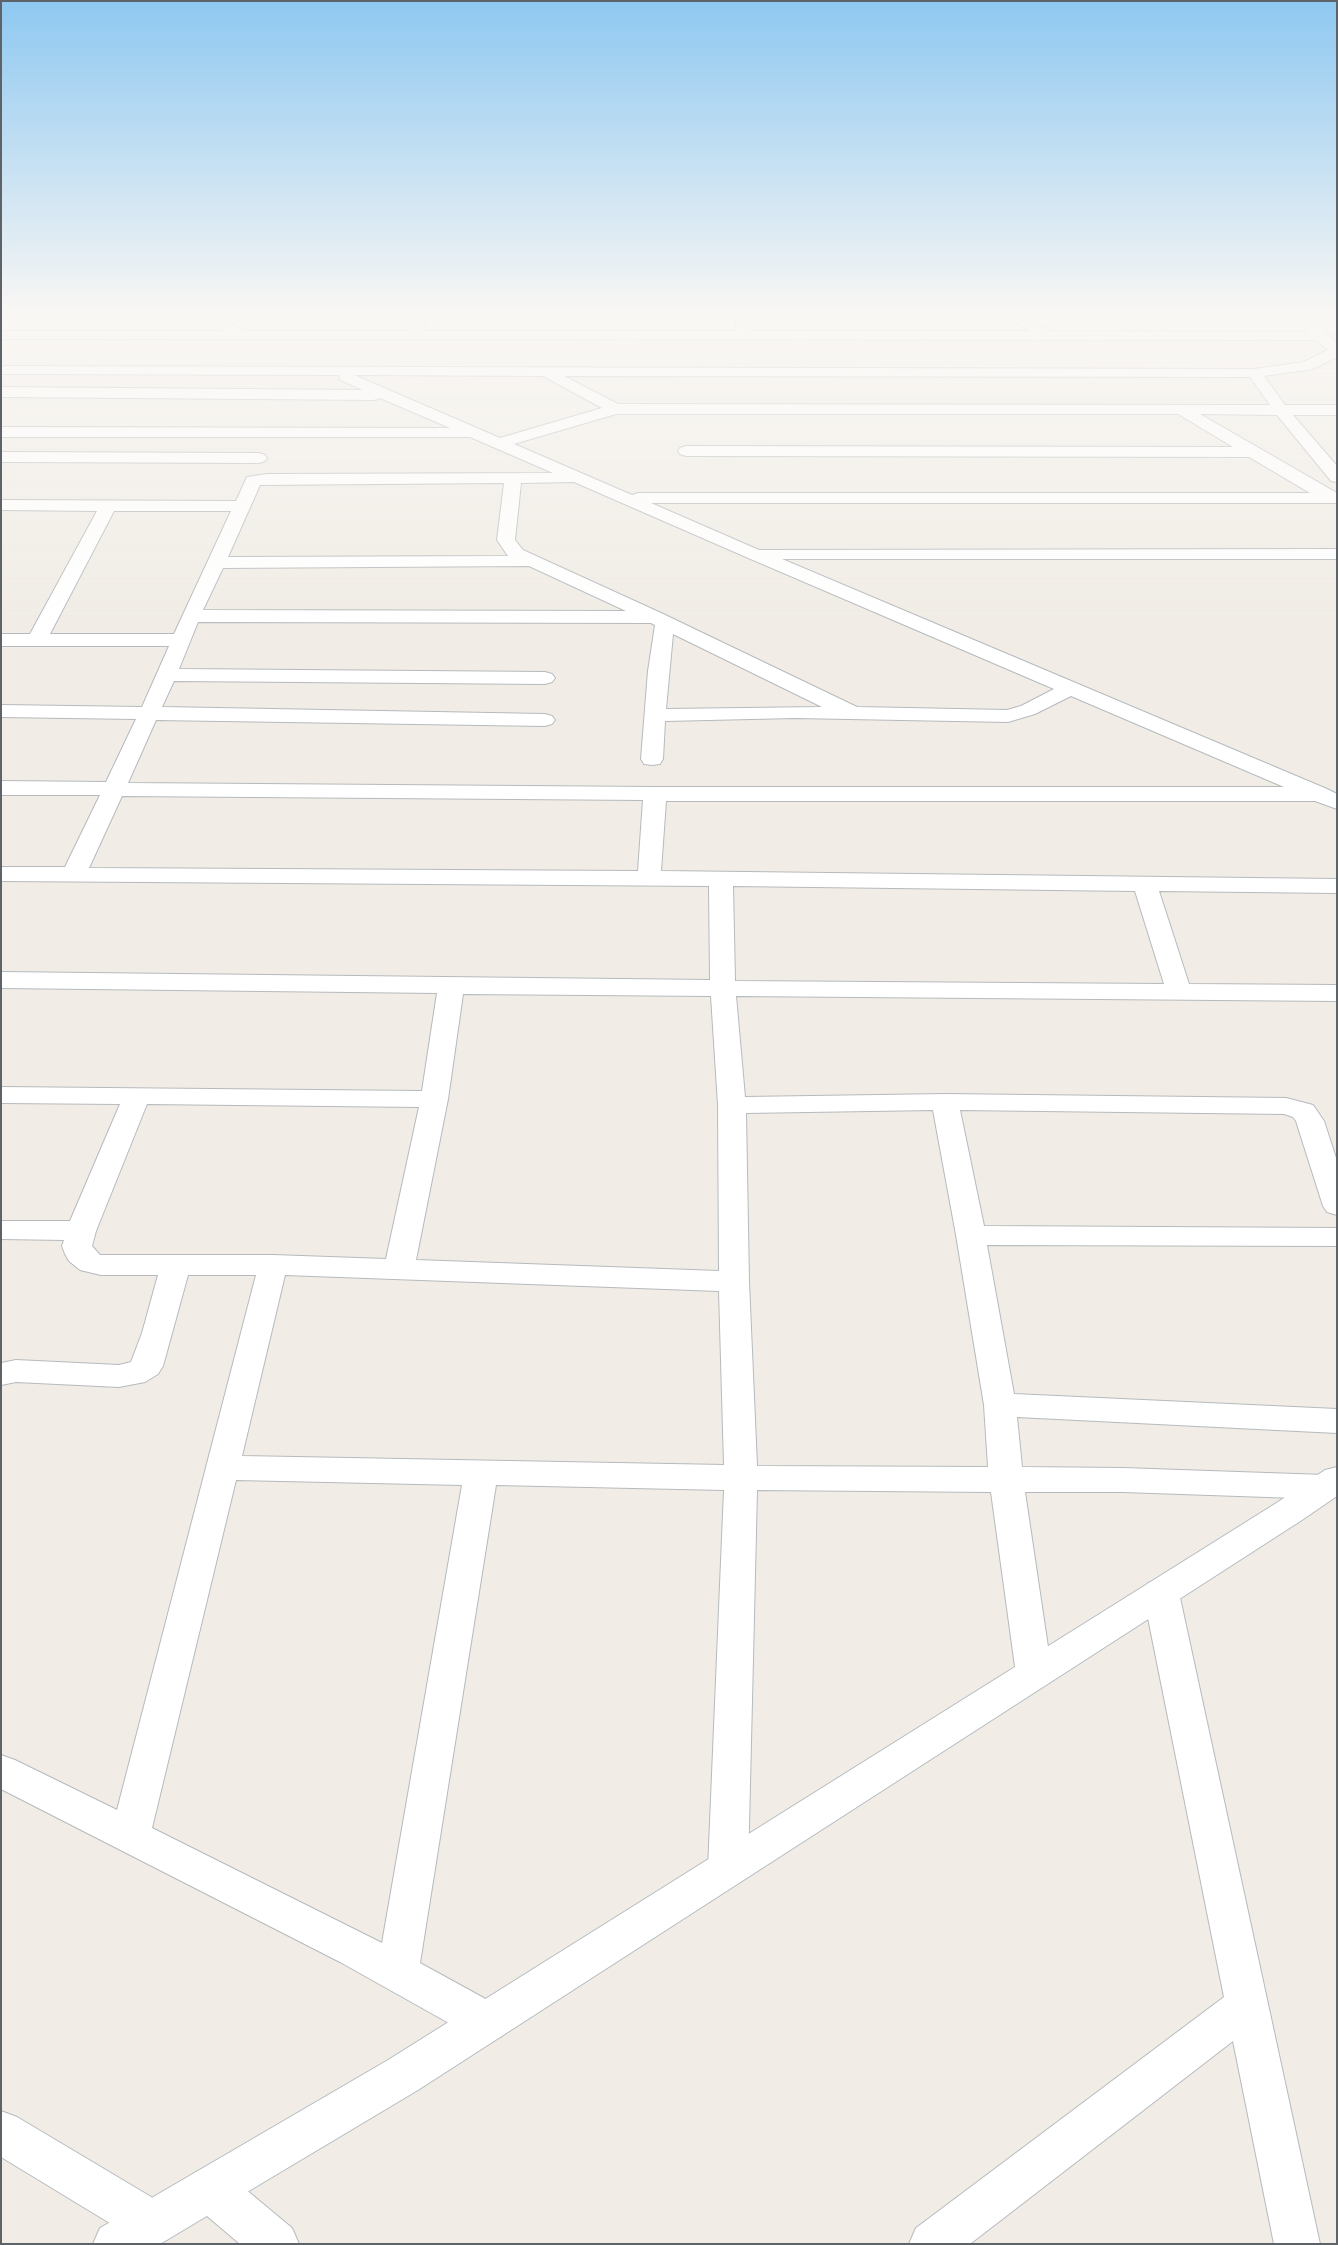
<!DOCTYPE html>
<style>
body{margin:0}
#map{position:relative;width:1338px;height:2245px;overflow:hidden;background:#f1ede6;font-family:Roboto,sans-serif}
canvas{display:block}
.frame{position:absolute;inset:0;border:2px solid #5d6367;pointer-events:none}
</style>
<div id="map">
<canvas width="1338" height="2245"></canvas>
<div class="frame"></div>
</div>
<script>
const context = document.querySelector('canvas').getContext('2d');
context.lineJoin = 'round';
function toPath(rows) {
  const path = new Path2D();
  for (const r of rows) {
    path.moveTo(r[0], r[1]);
    for (let i = 2; i < r.length; i += 2) path.lineTo(r[i], r[i + 1]);
  }
  return path;
}
function stroke(path, color, width, dash) {
  context.strokeStyle = color;
  context.lineWidth = width;
  context.lineCap = dash ? 'butt' : 'round';
  context.setLineDash(dash || []);
  context.stroke(path);
}
function paint(path, color) {
  context.fillStyle = color;
  context.fill(path, 'evenodd');
}
const street = toPath([
 [190,312,208,312,245,331,409,331,417,312,431,312,423,331,736,331,735,312,749,312,750,331,1031,331,996,312,1014,312,1051,331,1309,332,1294,312,1308,312,1337,344,1337,357,1313,369,1264,376,1285,405,1337,405,1337,415,1293,415,1337,466,1337,482,1331,481,1277,415,1200,414,1337,493,1337,503,651,503,759,550,1337,549,1337,559,782,559,1327,789,1337,794,1337,809,1315,801,666,801,661,871,1337,879,1337,893,1159,891,1189,984,1337,985,1337,1001,736,996,745,1097,945,1094,1286,1098,1313,1105,1324,1121,1337,1161,1337,1215,1327,1212,1323,1206,1296,1121,1293,1117,1284,1114,960,1110,984,1226,1337,1228,1337,1246,987,1245,1014,1394,1337,1409,1337,1433,1017,1417,1022,1467,1123,1468,1325,1475,1337,1478,1337,1496,1325,1499,1123,1492,1025,1492,1052,1674,1047,1684,1034,1689,1021,1684,1016,1674,991,1492,757,1490,748,1869,742,1881,728,1887,714,1881,708,1869,724,1490,496,1485,420,1963,502,2008,508,2022,502,2036,487,2042,472,2036,340,1962,1,1789,1,1755,15,1760,117,1810,256,1275,188,1275,163,1366,158,1374,145,1382,119,1387,16,1382,1,1385,1,1363,16,1360,119,1365,131,1362,142,1333,158,1275,101,1275,80,1270,69,1261,65,1254,62,1246,64,1240,1,1239,1,1221,70,1221,120,1104,1,1103,1,1087,422,1091,437,993,1,988,1,972,710,980,709,886,1,881,1,867,65,867,100,795,1,795,1,781,106,782,136,719,1,717,1,705,142,707,169,646,1,646,1,634,30,634,97,511,1,510,1,500,236,501,247,477,267,474,553,473,470,437,1,437,1,427,450,428,380,398,374,400,1,397,1,387,363,390,340,380,339,375,1,374,1,366,1254,369,1304,362,1329,349,1325,348,1316,340,1,339,1,331,224,331,190,312],
 [354,375,543,376,602,408,500,438,354,375],
 [564,376,1250,377,1270,405,618,404,564,376],
 [616,414,1178,414,1233,447,686,446,680,448,678,451,680,454,686,456,1249,457,1310,493,638,493,632,495,514,444,616,414],
 [574,482,746,557,1054,689,1021,706,1007,710,857,707,661,613,523,550,515,540,521,483,574,482],
 [504,483,497,540,508,556,228,557,260,485,504,483],
 [114,511,231,511,174,634,50,634,114,511],
 [529,566,626,611,203,610,223,568,529,566],
 [198,622,651,623,655,625,648,671,641,759,644,764,652,765,660,764,663,759,665,721,795,718,1008,722,1035,714,1071,696,1284,787,655,787,128,783,156,720,545,726,552,724,555,720,552,716,545,714,162,707,174,681,545,684,552,682,555,678,552,674,545,672,179,669,198,622],
 [673,634,822,707,666,709,673,634],
 [122,796,643,800,638,871,89,868,122,796],
 [733,886,1135,891,1164,984,735,981,733,886],
 [463,994,711,996,718,1105,719,1271,416,1260,448,1099,463,994],
 [147,1104,419,1107,386,1259,273,1255,100,1255,92,1246,96,1231,147,1104],
 [933,1110,956,1235,984,1405,988,1467,757,1466,749,1282,746,1113,933,1110],
 [285,1275,719,1291,724,1465,242,1456,285,1275],
 [236,1480,462,1485,382,1943,152,1828,236,1480],
 [1,452,259,453,265,455,267,458,265,461,259,463,1,462,1,452],
 [1161,1579,1174,1583,1179,1593,1320,2244,1274,2244,1233,2041,970,2244,909,2244,916,2228,1224,1997,1143,1593,1148,1583,1161,1579],
 [1,2111,17,2117,168,2207,175,2223,168,2239,157,2244,147,2244,136,2239,1,2157,1,2111],
 [210,2166,226,2173,292,2228,299,2244,240,2244,194,2205,187,2189,194,2173,210,2166]
]);
const secondary = toPath([
 [1337,1467,1337,1496,1302,1520,418,2090,160,2244,93,2244,100,2228,388,2060,1278,1502,1325,1470,1337,1467]
]);
stroke(street, '#b6babd', 2);
stroke(secondary, '#b4babe', 2);
paint(street, '#fff');
paint(secondary, '#fff');
const sky = context.createLinearGradient(0, 0, 0, 626);
sky.addColorStop(0, '#8ec8f1');
sky.addColorStop(0.5, '#f9f7f4');
sky.addColorStop(1, '#f9f7f400');
context.fillStyle = sky;
context.fillRect(0, 0, 1338, 626);
</script>
